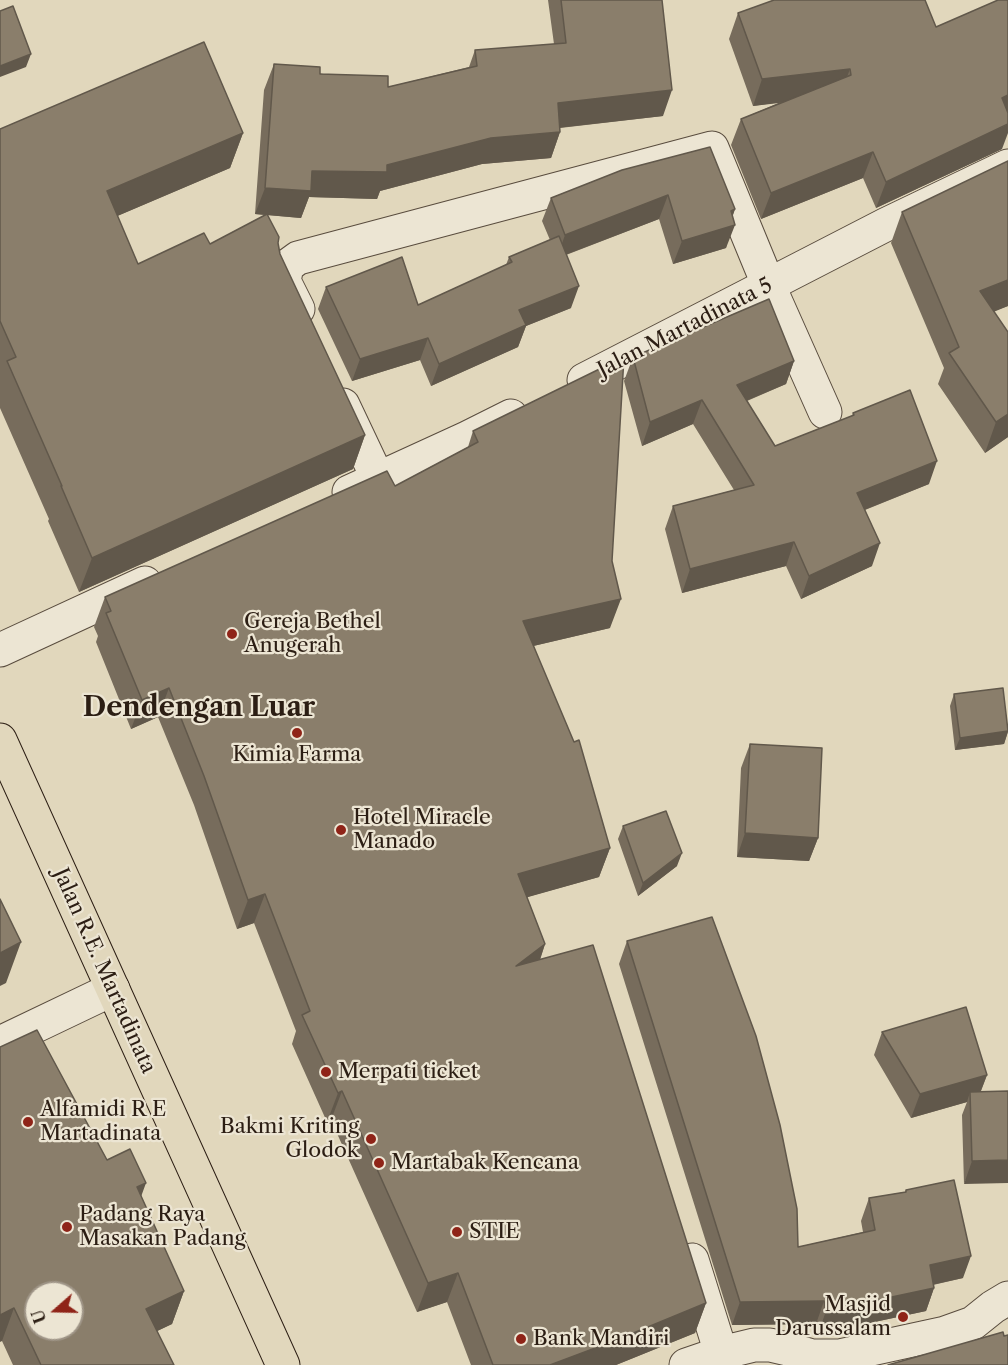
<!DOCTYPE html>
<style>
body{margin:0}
#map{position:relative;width:1008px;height:1365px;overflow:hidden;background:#e1d7bc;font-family:"Libre Caslon Text",serif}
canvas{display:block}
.north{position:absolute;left:24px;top:1281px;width:60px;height:60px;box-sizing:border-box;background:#ece5d3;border:2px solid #9f9587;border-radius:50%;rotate:250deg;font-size:16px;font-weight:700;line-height:24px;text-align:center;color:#2c1e14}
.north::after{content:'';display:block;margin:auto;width:21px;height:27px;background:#8f2418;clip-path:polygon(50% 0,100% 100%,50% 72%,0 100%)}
</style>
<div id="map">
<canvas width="1008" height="1365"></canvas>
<div class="north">U</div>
</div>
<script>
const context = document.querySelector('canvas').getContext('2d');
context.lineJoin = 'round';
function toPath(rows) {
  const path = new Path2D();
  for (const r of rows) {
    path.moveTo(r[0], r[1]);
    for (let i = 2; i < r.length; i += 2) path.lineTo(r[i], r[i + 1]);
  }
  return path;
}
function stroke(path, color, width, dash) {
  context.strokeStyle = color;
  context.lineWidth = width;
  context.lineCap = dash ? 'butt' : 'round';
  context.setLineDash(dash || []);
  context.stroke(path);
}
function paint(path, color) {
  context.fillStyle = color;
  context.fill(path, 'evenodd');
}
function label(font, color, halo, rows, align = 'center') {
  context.font = font + ' "Libre Caslon Text",serif';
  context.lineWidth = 4.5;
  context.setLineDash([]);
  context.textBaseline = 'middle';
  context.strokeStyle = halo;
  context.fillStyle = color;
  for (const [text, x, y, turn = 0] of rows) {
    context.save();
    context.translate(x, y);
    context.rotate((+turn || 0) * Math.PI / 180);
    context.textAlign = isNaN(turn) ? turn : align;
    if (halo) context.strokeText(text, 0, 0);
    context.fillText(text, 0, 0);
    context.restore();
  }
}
const street = toPath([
 [298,309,284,281,287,266,298,258,712,148,768,284,825,412],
 [584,380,885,225,1008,166],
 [343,405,378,479],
 [349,492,467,438,511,416],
 [0,650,145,583],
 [0,1043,113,989],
 [692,1260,721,1353],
 [686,1365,721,1353,754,1345,770,1345,792,1350,812,1356,839,1356,945,1333,973,1323,993,1307,1008,1298]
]);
const highway = toPath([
 [0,740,283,1365]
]);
const wall = toPath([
 [548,0,662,0,663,116,560,128,560,132,551,158,482,164,380,191,377,199,309,197,301,218,268,215,278,243,280,254,365,435,353,469,79,592,48,521,49,519,0,408,0,129,243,133,230,168,117,216,138,264,210,244,265,215,255,214,264,90,274,64,388,87,469,67,475,50,554,44],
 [738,13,936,27,1002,149,876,208,863,178,761,219,731,145,741,119,781,102,753,106,729,39],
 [622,170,735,209,732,217,726,248,673,264,659,219,566,255,571,308,526,326,518,347,431,386,420,360,352,381,318,309,326,287,418,305,506,265,509,257,550,240,542,221,551,198],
 [902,212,1008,306,994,311,1008,437,985,453,938,384,944,368,891,243],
 [633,357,794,361,786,384,747,401,775,446,852,416,853,413,929,484,865,510,872,566,801,599,786,566,682,593,665,529,673,506,734,490,693,424,642,446,624,381],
 [473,431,612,561,610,628,533,646,610,848,599,877,527,897,545,944,540,960,706,1303,695,1333,616,1365,471,1365,447,1302,417,1312,331,1120,327,1122,292,1044,296,1031,254,923,237,929,194,805,158,717,131,729,96,642,98,636,94,627,105,597,395,486,468,447],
 [954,694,1008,729,1008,732,1004,744,955,750,950,706],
 [750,744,818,838,809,861,737,857,741,768],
 [623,826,677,866,638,896,618,839],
 [627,941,798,1247,863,1232,861,1221,869,1198,905,1192,906,1190,963,1278,933,1285,934,1288,926,1311,818,1334,816,1324,732,1325,619,964],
 [882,1032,987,1075,981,1091,1008,1091,964,1184,962,1115,967,1102,911,1118,874,1055],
 [0,1047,141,1196,184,1291,172,1324,157,1331,174,1365,13,1365,2,1341]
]);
const shadedWall = toPath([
 [31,54,26,67,0,77,0,66],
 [850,69,840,96,753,106,762,79],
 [672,90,663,116,548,129,558,103],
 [1008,95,1008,117,1002,98],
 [1008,124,1008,133,1002,149,876,208,886,182],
 [560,132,551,158,482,164,380,191,377,199,309,197,301,218,255,214,265,188,312,171,387,165,491,138],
 [243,133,230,168,94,226,107,191],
 [873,152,863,178,761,219,771,193],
 [668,195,659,219,557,258,565,235],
 [735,209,729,227,735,225,726,248,673,264,682,241,731,211],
 [1008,280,1008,306,969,322,980,291],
 [579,286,571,308,526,326,518,347,431,386,439,364,519,310],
 [428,338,420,360,352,381,360,359],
 [794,361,786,384,729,408,737,385],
 [702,400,693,424,642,446,650,422],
 [1008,414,1008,437,985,453,996,422],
 [365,435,353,469,79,592,92,558],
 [937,461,929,484,849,516,857,493],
 [794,542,786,566,682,593,690,569],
 [880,543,872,566,801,599,809,576],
 [621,599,610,628,512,651,523,621],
 [169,688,158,717,131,729,142,700],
 [1008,731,1004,744,955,750,960,738],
 [745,833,818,838,809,861,737,857],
 [610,848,599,877,507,903,518,874],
 [682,853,677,866,638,896,643,883],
 [265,894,254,923,237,929,248,900],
 [21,942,6,983,0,986,0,953],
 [545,944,535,974,516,966],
 [987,1075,978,1098,970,1092,967,1102,911,1118,920,1094],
 [342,1091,331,1120,327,1122,338,1093],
 [1008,1160,1008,1183,964,1184,972,1161],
 [146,1183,134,1216,137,1187],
 [971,1256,963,1278,922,1287,930,1265],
 [458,1273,447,1302,417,1312,428,1283],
 [934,1288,926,1311,818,1334,826,1311],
 [184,1291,172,1324,134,1342,146,1309],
 [824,1301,816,1324,732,1325,740,1302],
 [706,1303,695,1333,616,1365,550,1365],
 [14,1308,2,1341,0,1342,0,1315]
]);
const building = toPath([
 [561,0,662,0,672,90,558,103,560,132,491,138,387,165,387,172,312,171,311,191,265,188,274,64,320,67,320,74,388,76,388,87,477,66,475,50,566,43,561,0],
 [774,0,925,0,936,27,998,0,1008,0,1008,95,1002,98,1008,113,1008,124,886,182,873,152,771,193,741,119,851,75,850,69,762,79,738,13,774,0],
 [13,6,31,54,0,66,0,11,13,6],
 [204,42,243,133,107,191,138,264,204,233,210,244,267,214,279,237,278,243,280,254,365,435,92,558,61,486,62,486,7,361,16,357,0,321,0,129,204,42],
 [710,147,735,209,731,211,735,225,682,241,668,195,565,235,551,198,622,170,710,147],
 [1008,161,1008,280,980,291,1008,332,1008,414,996,422,949,353,959,347,902,212,1008,161],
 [559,236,579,286,519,310,526,325,439,364,428,338,360,359,326,287,402,257,418,305,512,262,509,257,559,236],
 [769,299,794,361,737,385,775,446,854,415,853,413,910,390,937,461,857,493,880,543,809,576,794,542,690,569,673,506,754,485,702,400,650,422,633,357,769,299],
 [624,357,612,561,621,599,523,621,574,742,579,740,610,848,518,874,545,944,516,966,593,945,706,1303,614,1341,550,1365,493,1365,458,1273,428,1283,342,1091,338,1093,302,1015,310,1011,265,894,248,900,204,776,169,688,142,700,106,613,111,611,105,597,387,471,395,486,478,442,473,431,624,357],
 [1003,688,1008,731,960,738,954,694,1003,688],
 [750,744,822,748,818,838,745,833,750,744],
 [666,811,682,853,643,883,623,826,666,811],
 [0,899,21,942,0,953,0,899],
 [712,917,756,1036,780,1125,797,1209,798,1247,875,1230,869,1198,906,1192,906,1190,954,1180,971,1256,930,1265,934,1288,826,1311,824,1301,740,1302,627,941,712,917],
 [966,1007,987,1075,920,1094,882,1032,966,1007],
 [37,1030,107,1160,130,1149,146,1183,137,1187,184,1291,146,1309,174,1365,41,1365,14,1308,0,1315,0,1047,37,1030],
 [36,1293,72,1293,72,1329,36,1329,36,1293],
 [1008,1091,1008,1160,972,1161,970,1092,1008,1091],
 [1003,1332,1004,1336,1008,1335,1008,1365,888,1365,1003,1332]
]);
const markers = [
 [232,634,6,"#8f2418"],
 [297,733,6,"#8f2418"],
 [341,830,6,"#8f2418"],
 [326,1072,6,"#8f2418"],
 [28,1122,6,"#8f2418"],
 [371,1139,6,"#8f2418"],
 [379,1163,6,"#8f2418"],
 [67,1227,6,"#8f2418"],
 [457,1232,6,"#8f2418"],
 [903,1317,6,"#8f2418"],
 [521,1339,6,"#8f2418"]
];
const streetNames = [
 ["Jalan Martadinata 5",685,328,-27],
 ["Jalan R.E. Martadinata",104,971,66]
];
const poiNames = [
 ["Gereja Bethel",244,622],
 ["Anugerah",244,646],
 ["Kimia Farma",297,755,"center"],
 ["Hotel Miracle",353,818],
 ["Manado",353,842],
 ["Merpati ticket",338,1072],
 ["Alfamidi R E",40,1110],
 ["Martadinata",40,1134],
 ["Bakmi Kriting",359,1127,"right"],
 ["Glodok",359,1151,"right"],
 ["Martabak Kencana",391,1163],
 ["Padang Raya",79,1215],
 ["Masakan Padang",79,1239],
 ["STIE",469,1232],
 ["Masjid",891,1305,"right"],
 ["Darussalam",891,1329,"right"],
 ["Bank Mandiri",533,1339]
];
const districtNames = [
 ["Dendengan Luar",199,708]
];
stroke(street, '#594c3e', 35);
stroke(highway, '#2c1e14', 35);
stroke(street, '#ece5d3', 33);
stroke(highway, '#e1d7bc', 33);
paint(wall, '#776c5c');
paint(shadedWall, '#61584b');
paint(building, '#8a7e6b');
stroke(building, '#61584b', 1.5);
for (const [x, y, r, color] of markers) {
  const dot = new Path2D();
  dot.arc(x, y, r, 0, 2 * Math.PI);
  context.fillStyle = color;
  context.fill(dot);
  stroke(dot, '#ece5d3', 2);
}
label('21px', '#2c1e14', '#ece5d3', streetNames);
label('21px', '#2c1e14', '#ece5d3', poiNames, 'left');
label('bold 27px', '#2c1e14', '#ece5d3', districtNames);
</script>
